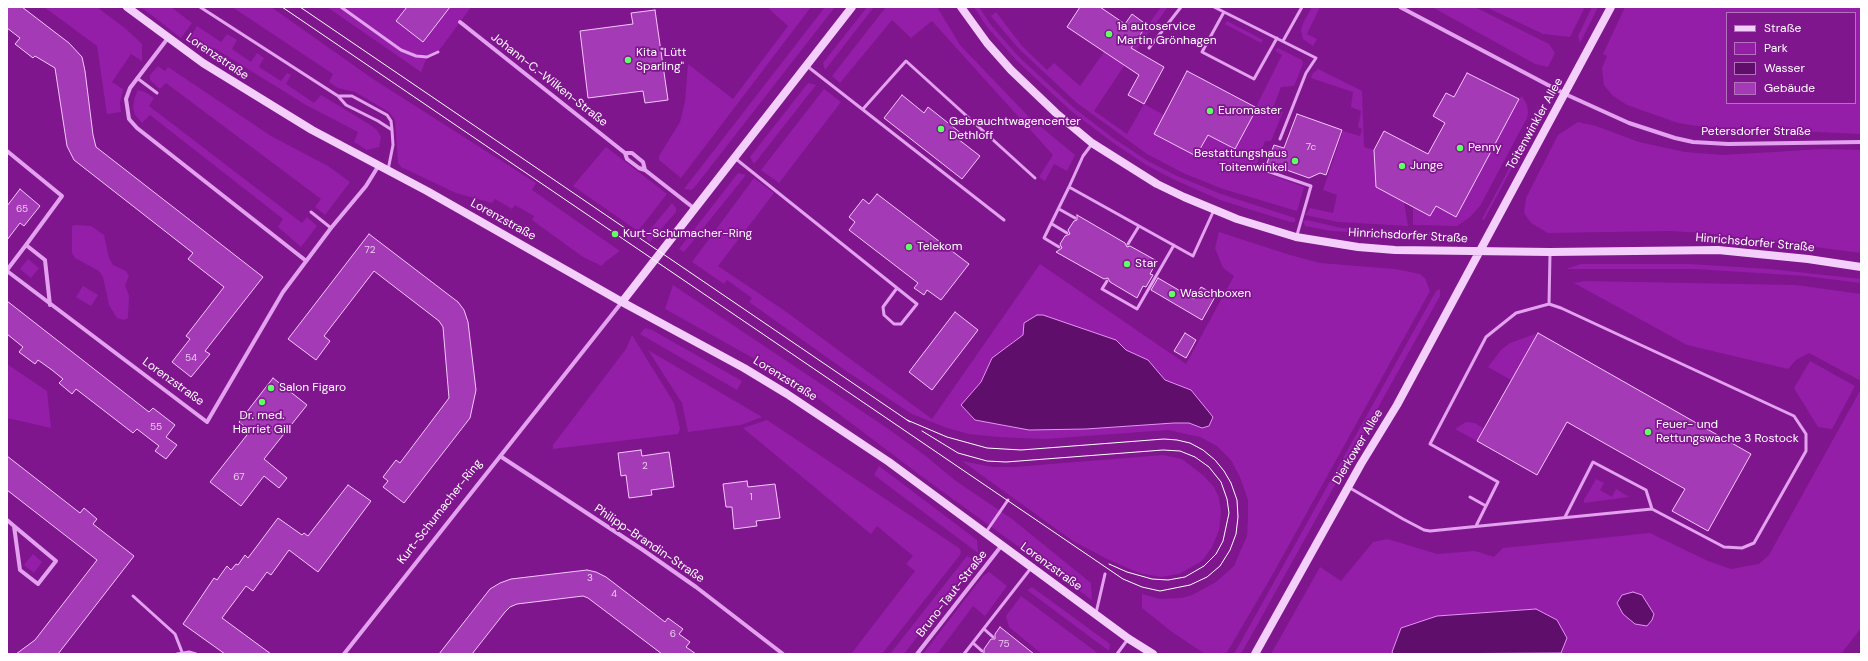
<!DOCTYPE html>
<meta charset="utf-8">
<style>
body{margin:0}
#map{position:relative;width:1868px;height:661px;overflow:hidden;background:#7f168e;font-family:"DM Sans",sans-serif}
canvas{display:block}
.frame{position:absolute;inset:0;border:8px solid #fff;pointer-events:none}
.legend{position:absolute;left:1726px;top:12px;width:130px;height:92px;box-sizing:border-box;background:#7f168e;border:1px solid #b273bb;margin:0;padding:5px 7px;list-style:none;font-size:12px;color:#fff}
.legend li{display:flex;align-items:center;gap:8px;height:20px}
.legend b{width:20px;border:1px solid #b273bb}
</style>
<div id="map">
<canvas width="1868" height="661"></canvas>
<div class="frame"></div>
<ul class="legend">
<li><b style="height:5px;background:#f5cffb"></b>Straße</li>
<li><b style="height:11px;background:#941ea8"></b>Park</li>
<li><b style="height:11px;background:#600e6b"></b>Wasser</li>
<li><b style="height:11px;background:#a43ab5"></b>Gebäude</li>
</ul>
</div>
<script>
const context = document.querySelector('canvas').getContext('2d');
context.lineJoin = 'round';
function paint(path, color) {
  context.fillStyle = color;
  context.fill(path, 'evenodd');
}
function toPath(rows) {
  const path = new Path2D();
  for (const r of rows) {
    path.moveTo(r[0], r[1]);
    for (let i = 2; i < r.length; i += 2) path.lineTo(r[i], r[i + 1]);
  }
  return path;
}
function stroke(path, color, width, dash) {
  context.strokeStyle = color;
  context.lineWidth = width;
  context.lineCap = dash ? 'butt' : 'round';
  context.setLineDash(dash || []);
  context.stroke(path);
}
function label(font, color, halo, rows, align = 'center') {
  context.font = font + ' "DM Sans",sans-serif';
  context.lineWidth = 3.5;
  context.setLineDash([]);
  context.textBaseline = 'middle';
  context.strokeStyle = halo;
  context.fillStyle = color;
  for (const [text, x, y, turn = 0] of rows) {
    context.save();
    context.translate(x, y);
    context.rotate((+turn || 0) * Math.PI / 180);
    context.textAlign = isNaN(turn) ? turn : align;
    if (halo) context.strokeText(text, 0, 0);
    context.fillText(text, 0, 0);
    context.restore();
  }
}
const green = toPath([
 [44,7,97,7,126,29,142,44,142,61,131,54,112,82,123,89,120,103,121,112,107,114,97,46],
 [141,7,171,7,192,23,181,38],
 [232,7,271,7,373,79,536,183,532,190,620,251,605,262,602,266,583,257,532,220,534,216,515,205,512,209,495,199,492,203,456,193,401,167,398,163,395,120,389,112,355,92,338,88,329,82,333,74],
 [327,7,471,7,438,52,427,57,421,72],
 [767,7,811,7,681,178,659,160,659,156,680,122,685,102,688,64,733,99,788,26],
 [825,7,835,7,694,188,691,190,684,189],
 [867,7,874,7,825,70,823,63],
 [886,7,937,7,960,45,1029,117,1075,155,1067,171,1054,164,1045,181,1039,177,1053,155,932,21,911,38,892,20,840,83,832,76],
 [974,7,979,7,991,25,1018,56,1074,108,1113,138,1148,161,1177,176,1221,194,1295,218,1295,222,1290,222,1220,200,1175,180,1146,165,1112,142,1071,111,1016,60,987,27],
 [1161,7,1168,7,1124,66,1094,111,1127,134,1144,104,1164,115,1154,134,1196,156,1208,135,1235,149,1282,55,1275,51,1278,48,1302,60,1303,64,1294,86,1281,87,1271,113,1283,112,1271,141,1265,141,1255,169,1304,187,1297,211,1223,189,1183,173,1147,154,1077,103,1019,49,991,16,996,12,1022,46,1047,70,1054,63,1080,86,1104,52,1121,63],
 [1312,7,1320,7,1307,34,1317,39,1313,46,1303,39,1301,30,1303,23],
 [1432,7,1475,7,1549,44,1555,53,1548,67,1535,64],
 [1486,7,1585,7,1570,37,1543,34],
 [1592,7,1598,7,1580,43,1578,36],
 [1625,7,1861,7,1861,134,1704,127,1678,123,1627,105,1612,95,1604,85,1602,68,1607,56,1603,54],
 [1727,13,1855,13,1855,103,1727,103],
 [1227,21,1263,40,1261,43,1225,24],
 [197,26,221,42,227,34,237,40,232,49,251,62,257,53,264,58,259,67,281,81,287,73,291,75,286,84,314,103,321,95,372,126,377,130,381,137,379,147,367,150,354,142,358,132,306,105,214,48,208,56,187,42],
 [158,66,165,71,168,67,271,136,328,166,350,182,325,215,315,207,321,199,166,83,160,89,150,80,150,75],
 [1318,69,1362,91,1364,147,1374,150,1376,187,1404,202,1408,226,1338,222,1305,215,1310,208,1333,213,1337,195,1323,190,1343,131,1360,136,1362,129,1358,127,1361,111,1351,107,1353,92,1311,78,1313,73],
 [808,83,816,85,754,164,750,157],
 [824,89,841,102,779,183,761,170],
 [138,90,145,92,154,98,149,106,302,223,307,217,317,226,301,247,278,227,283,219,150,115,142,123,135,115,133,107,135,97],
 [1522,96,1527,105,1528,112,1527,118,1480,206,1470,217,1457,226,1413,225,1413,206,1436,206,1456,217,1519,99],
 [1538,104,1539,116,1537,121,1484,220,1482,219,1536,118],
 [1578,122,1596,126,1639,142,1685,152,1723,155,1823,149,1861,150,1861,253,1706,233,1670,231,1548,233,1531,223,1524,213,1526,198,1558,135],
 [606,147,667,194,638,231,573,186],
 [738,173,746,175,684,252,679,249],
 [754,178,774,193,718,266,785,311,932,419,1040,264,1186,364,1234,276,1223,268,1215,248,1219,232,1290,255,1320,263,1395,269,1420,274,1425,278,1430,291,1270,579,1226,654,1205,654,1172,632,1142,608,1142,594,1160,599,1182,598,1192,595,1216,582,1234,566,1247,536,1248,518,1248,500,1240,477,1231,460,1217,446,1200,437,1168,430,1045,439,999,437,969,434,947,428,912,414,849,373,749,302,752,298,727,280,724,284,692,262],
 [672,203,676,208,676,212,650,242,644,237],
 [1307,220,1341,228,1443,233,1443,237,1331,231,1305,226,1303,221],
 [76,225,91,226,104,235,109,258,113,265,126,271,129,276,125,285,129,296,128,318,124,320,117,318,109,305,103,277,99,271,75,258,72,253,72,226],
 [28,259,39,268,31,278,20,269],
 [1581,264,1689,264,1770,269,1861,279,1861,283,1805,276,1695,269,1566,269],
 [1585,281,1796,285,1861,294,1861,381,1809,353,1796,360,1788,369,1687,345,1574,283],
 [673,285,887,428,927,457,956,481,1012,519,1091,583,1092,600,928,481,819,399,753,358,665,309],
 [83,286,98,295,91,306,76,297],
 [1440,289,1440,296,1241,654,1234,654,1436,291],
 [645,328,652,330,742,381,737,390,640,334],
 [1538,333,1511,380,1488,367,1501,350,1510,343],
 [632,335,674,403,680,429,678,434,553,449,553,445,626,349],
 [648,350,762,417,741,425,688,432,682,403],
 [1810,361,1855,386,1832,429,1818,427,1794,388],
 [7,364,47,391,51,428,7,418],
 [1861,389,1861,628,1841,654,1559,654,1561,653,1536,609,1437,616,1401,628,1392,652,1393,654,1271,654,1320,567,1341,581,1373,542,1388,539,1437,554,1475,551,1494,557,1503,548,1650,533,1708,561,1731,569,1759,564,1769,555],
 [767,420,959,548,961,551,960,555,882,654,851,654,915,571,906,564,913,556,877,526,871,534,743,428],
 [1466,422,1475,423,1484,429,1477,441,1455,429],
 [1163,455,1182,459,1204,476,1214,487,1219,498,1221,512,1219,530,1212,547,1202,561,1179,574,1161,577,1139,573,1107,559,1073,541,962,461,993,467,1014,467],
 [879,466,977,540,978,553,874,475],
 [1596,479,1604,483,1600,490,1612,497,1616,489,1629,497,1584,503,1584,500],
 [33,554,42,562,34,573,24,565],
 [967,556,976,561,904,654,890,654],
 [989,572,1007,586,985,616,973,606,937,654,923,654,983,576],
 [1032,587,1110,644,1109,651,1027,590],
 [1021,596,1099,654,1042,654,1009,627,1006,616]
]);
const water = toPath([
 [1037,315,1043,315,1116,340,1126,350,1148,360,1165,380,1191,390,1213,417,1209,426,1202,428,1189,423,1174,423,1086,429,1029,430,975,420,961,405,981,382,992,358,1023,335,1024,323,1037,315],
 [1633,592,1642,595,1654,614,1652,620,1647,626,1635,624,1623,614,1617,603,1622,595,1633,592],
 [1536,609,1557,620,1567,638,1561,653,1393,654,1392,652,1401,628,1437,616,1536,609]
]);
const building = toPath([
 [7,7,22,7,69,43,82,57,85,71,93,135,96,147,263,277,205,351,210,354,191,377,172,362,190,339,186,336,224,287,188,259,193,253,74,160,67,146,55,68,35,56,33,58,15,44,20,38,7,28,7,7],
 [407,7,450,7,423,42,396,21,407,7],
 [1080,7,1100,7,1125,24,1132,14,1147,25,1131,48,1164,67,1144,104,1128,95,1139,75,1067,27,1080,7],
 [655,10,668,100,645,103,643,91,588,98,580,31,633,24,631,13,655,10],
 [1187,71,1257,108,1235,149,1208,135,1196,156,1154,134,1187,71],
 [1467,73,1519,99,1456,217,1436,206,1430,216,1376,187,1374,150,1384,131,1428,154,1445,123,1433,116,1446,93,1454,97,1467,73],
 [902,95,924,113,928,107,962,134,958,139,980,156,962,179,884,118,902,95],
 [1297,114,1342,130,1326,175,1320,173,1309,178,1267,163,1274,145,1284,148,1297,114],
 [20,189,40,206,24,226,20,223,7,240,7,206,20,189],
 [877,194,969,264,941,300,927,290,924,295,914,288,918,283,849,230,855,222,849,217,863,199,869,204,877,194],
 [1077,215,1125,243,1127,247,1130,246,1157,261,1150,274,1153,275,1146,287,1143,286,1137,298,1110,282,1108,278,1104,279,1056,252,1062,248,1060,244,1065,236,1070,234,1068,230,1074,221,1077,220,1077,215],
 [369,234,458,302,464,310,468,322,476,390,470,418,404,503,383,487,388,481,383,477,396,460,400,463,449,398,443,327,439,321,374,271,324,336,330,341,316,360,288,339,369,234],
 [1158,278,1194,299,1201,287,1216,295,1202,320,1151,290,1158,278],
 [7,301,149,412,153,408,175,425,166,437,177,445,166,459,155,451,159,446,137,429,133,433,76,389,72,394,59,383,63,379,52,370,38,360,35,364,19,352,23,347,7,334,7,301],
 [955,312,978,330,932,390,909,372,955,312],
 [1185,333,1196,340,1186,358,1174,351,1185,333],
 [1538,333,1751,454,1708,531,1672,511,1685,489,1567,422,1537,475,1477,441,1538,333],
 [273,378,307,405,264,459,287,478,279,488,264,476,241,506,210,482,250,431,239,422,273,378],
 [641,450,642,456,669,452,674,487,651,490,652,495,629,498,626,475,621,476,618,453,641,450],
 [7,456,80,513,84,508,97,519,93,524,134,556,58,654,16,654,35,640,97,560,7,490,7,456],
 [747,481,748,487,775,484,780,518,756,521,757,526,734,529,732,507,726,507,723,484,747,481],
 [348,485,371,501,318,572,289,550,271,575,267,572,253,591,246,586,222,618,271,654,225,654,183,624,214,578,217,580,227,566,231,570,236,564,238,565,245,555,248,558,278,518,302,535,304,533,308,536,348,485],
 [587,570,596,572,606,577,665,622,668,618,683,629,679,634,690,642,686,647,696,654,662,654,588,598,583,596,517,604,510,607,505,612,472,654,439,654,490,589,500,583,511,579,587,570],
 [1000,627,1034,654,980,654,984,653,984,649,991,639,995,639,995,634,1000,627]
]);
const lane = toPath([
 [200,7,338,96],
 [341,7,401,50,416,56,427,57,438,52],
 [1214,7,1316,58,1306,73,1280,139],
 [1224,12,1202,52,1254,79,1277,38],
 [1283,41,1302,7],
 [1149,48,1181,7],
 [807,66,1004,220],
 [137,78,157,93],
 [338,96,352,96,387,115,391,121,392,130,378,121,346,105,338,96],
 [863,109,906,61,1035,178],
 [1092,144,1083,156,1069,187,1193,256,1214,210],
 [736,159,917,304,901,324,894,324,884,315,883,307,897,288],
 [388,170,393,145,392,130],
 [1267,171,1311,186,1297,235],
 [1059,209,1075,218],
 [311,212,331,228],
 [1052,224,1067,233],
 [1128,244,1139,226],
 [1059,247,1044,238,1069,187],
 [1107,281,1102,289,1137,309,1174,245],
 [1549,304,1550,254],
 [1350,488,1403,519,1424,530,1430,531,1652,509,1724,547,1742,548,1754,543,1806,451,1806,434,1794,416,1561,308,1549,304,1516,313,1486,337,1430,444,1498,482,1476,526],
 [1470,497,1486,506],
 [1565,517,1593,462,1646,490,1652,509],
 [986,532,1008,500],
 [133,596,175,634,182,652],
 [1096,613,1105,574],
 [984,629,993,637],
 [973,643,982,651],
 [177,654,189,652,196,654],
 [964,654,1031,568],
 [1117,654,1128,639]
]);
const street = toPath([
 [1400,7,1565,94,1629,123,1675,138,1693,142,1728,144,1861,142],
 [460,22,625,153],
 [168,38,130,88,126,99,129,119,137,128,305,260],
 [7,151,62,196,26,245],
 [645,170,643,162,632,153,625,153,627,159,639,168,645,170,695,209],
 [7,270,26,245,45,260,50,305],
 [7,271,207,422,283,292,331,228,366,186,379,165],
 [500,456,643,550,696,587,783,654],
 [7,520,14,526,56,561,38,584,20,570,14,526],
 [344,654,622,302],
 [917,654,1002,545]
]);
const secondary = toPath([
 [127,7,203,63,312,130,427,191,622,302,744,368,787,394,889,462,1129,639,1153,654],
 [961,7,987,43,1011,70,1056,113,1092,143,1157,184,1184,197,1237,219,1296,237,1358,247,1395,250,1550,252,1718,250,1808,259,1861,267],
 [622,302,852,7],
 [1255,654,1361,464,1397,405,1611,7]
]);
const tram = toPath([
 [282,7,1123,579,1142,587,1160,591,1190,585,1207,577,1220,566,1230,550,1236,534,1238,517,1237,500,1231,483,1224,471,1215,460,1203,450,1190,443,1177,440,1164,439,1021,450,987,448,947,437,907,420],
 [300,7,910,422],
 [922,431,958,453,987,461,1006,462,1163,450,1180,451,1195,457,1209,467,1221,482,1227,499,1229,513,1223,541,1216,554,1204,566,1185,577,1168,580,1152,579,1127,572,1109,564]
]);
const markers = [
 [1109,34,4,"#60ff63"],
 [628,60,4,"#60ff63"],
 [1210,111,4,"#60ff63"],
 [941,129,4,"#60ff63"],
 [1460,148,4,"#60ff63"],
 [1295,161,4,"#60ff63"],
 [1402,166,4,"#60ff63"],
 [615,234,4,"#60ff63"],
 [909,247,4,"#60ff63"],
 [1127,264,4,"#60ff63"],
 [1172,294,4,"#60ff63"],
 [271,388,4,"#60ff63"],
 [262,402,4,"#60ff63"],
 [1648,432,4,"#60ff63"]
];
const numberNames = [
 ["7c",1311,147],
 ["65",22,209],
 ["72",370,250],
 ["54",191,358],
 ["55",156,427],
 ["2",645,466],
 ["67",239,477],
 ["1",751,497],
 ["3",590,578],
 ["4",614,594],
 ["6",673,634],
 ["75",1004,644]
];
const poiNames = [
 ["1a autoservice",1117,27],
 ["Martin Grönhagen",1117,41],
 ["Kita \"Lütt",636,53],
 ["Sparling\"",636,67],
 ["Euromaster",1218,111],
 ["Gebrauchtwagencenter",949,122],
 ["Dethloff",949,136],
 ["Penny",1468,148],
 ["Bestattungshaus",1287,154,"right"],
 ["Toitenwinkel",1287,168,"right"],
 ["Junge",1410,166],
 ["Kurt-Schumacher-Ring",623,234],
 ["Telekom",917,247],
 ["Star",1135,264],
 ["Waschboxen",1180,294],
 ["Salon Figaro",279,388],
 ["Dr. med.",262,416,"center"],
 ["Harriet Gill",262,430,"center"],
 ["Feuer- und",1656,425],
 ["Rettungswache 3 Rostock",1656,439]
];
const streetNames = [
 ["Lorenzstraße",217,57,34],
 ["Johann-C.-Wilken-Straße",549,80,38],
 ["Toitenwinkler Allee",1535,124,-61],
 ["Petersdorfer Straße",1756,132],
 ["Lorenzstraße",503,220,29],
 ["Hinrichsdorfer Straße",1408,236,3],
 ["Hinrichsdorfer Straße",1755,243,5],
 ["Lorenzstraße",785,379,32],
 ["Lorenzstraße",173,382,36],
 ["Dierkower Allee",1358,447,-59],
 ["Kurt-Schumacher-Ring",440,512,-52],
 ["Philipp-Brandin-Straße",649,544,34],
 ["Lorenzstraße",1051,567,36],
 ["Bruno-Taut-Straße",952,594,-52]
];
paint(green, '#941ea8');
paint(water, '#600e6b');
stroke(water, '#e394f3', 1);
paint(building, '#a43ab5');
stroke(building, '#f4c8fb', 1);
stroke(lane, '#e4a1f0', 3);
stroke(street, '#e4a1f0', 4);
stroke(secondary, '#f5cffb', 8);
stroke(tram, '#fff', 1);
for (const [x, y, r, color] of markers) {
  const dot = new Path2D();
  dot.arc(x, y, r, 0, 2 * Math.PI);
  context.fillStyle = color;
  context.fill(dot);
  stroke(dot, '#7f168e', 1.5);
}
label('10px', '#e8ceec', null, numberNames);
label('12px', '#fff', '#7f168e', poiNames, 'left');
label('12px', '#fff', '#7f168e', streetNames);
</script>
